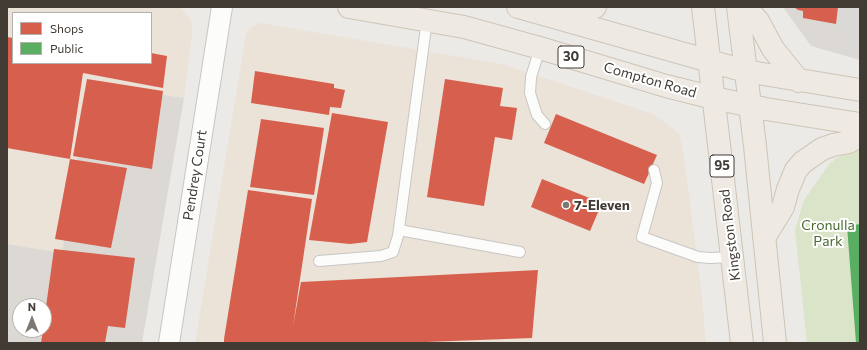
<!DOCTYPE html>
<style>
body{margin:0}
#map{position:relative;width:867px;height:350px;overflow:hidden;background:#eceae7;font-family:Commissioner,sans-serif}
canvas{display:block}
.frame{position:absolute;inset:0;border:8px solid #413b34;pointer-events:none}
.legend{position:absolute;left:12px;top:12px;width:140px;height:52px;box-sizing:border-box;background:#fff;border:1px solid #b3b1ae;margin:0;padding:5px 7px;list-style:none;font-size:12px;color:#413b34}
.legend li{display:flex;align-items:center;gap:8px;height:20px}
.legend b{width:20px;border:1px solid #b3b1ae}
.north{position:absolute;left:12px;top:298px;width:40px;height:40px;box-sizing:border-box;background:#fff;border:1px solid #b3b1ae;border-radius:50%;rotate:0deg;font-size:11px;font-weight:700;line-height:16px;text-align:center;color:#413b34}
.north::after{content:'';display:block;margin:auto;width:14px;height:18px;background:#7d7873;clip-path:polygon(50% 0,100% 100%,50% 72%,0 100%)}
</style>
<div id="map">
<canvas width="867" height="350"></canvas>
<div class="frame"></div>
<ul class="legend">
<li><b style="height:11px;background:#d6604d"></b>Shops</li>
<li><b style="height:11px;background:#5aae61"></b>Public</li>
</ul>
<div class="north">N</div>
</div>
<script>
const context = document.querySelector('canvas').getContext('2d');
context.lineJoin = 'round';
function paint(path, color) {
  context.fillStyle = color;
  context.fill(path, 'evenodd');
}
function toPath(rows) {
  const path = new Path2D();
  for (const r of rows) {
    path.moveTo(r[0], r[1]);
    for (let i = 2; i < r.length; i += 2) path.lineTo(r[i], r[i + 1]);
  }
  return path;
}
function stroke(path, color, width, dash) {
  context.strokeStyle = color;
  context.lineWidth = width;
  context.lineCap = dash ? 'butt' : 'round';
  context.setLineDash(dash || []);
  context.stroke(path);
}
function label(font, color, halo, rows, align = 'center') {
  context.font = font + ' Commissioner,sans-serif';
  context.lineWidth = 4;
  context.setLineDash([]);
  context.textBaseline = 'middle';
  context.strokeStyle = halo;
  context.fillStyle = color;
  for (const [text, x, y, turn = 0] of rows) {
    context.save();
    context.translate(x, y);
    context.rotate((+turn || 0) * Math.PI / 180);
    context.textAlign = isNaN(turn) ? turn : align;
    if (halo) context.strokeText(text, 0, 0);
    context.fillText(text, 0, 0);
    context.restore();
  }
}
const commercial = toPath([
 [7,7,179,7,183,10,192,22,192,34,184,98,89,84,62,253,7,244],
 [13,13,151,13,151,63,13,63],
 [260,23,502,64,653,114,679,133,683,150,701,287,706,343,195,343,246,34,251,27]
]);
const industrial = toPath([
 [783,7,860,7,860,60,811,46],
 [89,84,184,98,142,343,7,343,7,244,62,253],
 [20,306,44,306,44,330,20,330]
]);
const green = toPath([
 [860,150,860,343,807,343,795,230,804,200,830,163,846,152]
]);
const parking = toPath([
 [840,7,860,7,860,52,847,50,848,35,837,26]
]);
const shops = toPath([
 [794,7,838,7,836,24,803,18,803,11,798,10],
 [7,37,13,38,13,63,151,63,151,53,167,56,163,88,83,73,70,159,7,148],
 [255,71,334,84,334,88,345,90,341,108,330,107,329,115,251,103],
 [87,79,163,91,152,169,73,156],
 [445,79,503,88,500,106,517,108,512,140,495,137,484,206,427,197],
 [332,113,388,122,367,242,350,244,309,240],
 [556,114,657,155,644,184,544,143],
 [261,119,324,128,314,195,250,187],
 [70,159,127,168,111,248,55,239],
 [542,179,602,203,590,231,531,207],
 [248,190,312,199,293,326,301,282,538,270,532,338,400,343,224,343,224,339],
 [54,249,135,258,125,328,108,326,105,343,41,343,43,330,44,330,44,321]
]);
const public = toPath([
 [860,224,860,343,856,343,847,226]
]);
const service = toPath([
 [540,48,531,77,530,93,537,115,545,124],
 [654,170,657,183,642,237,698,257,710,258,733,257],
 [399,230,520,252],
 [319,261,381,256,393,252,398,236,427,20]
]);
const minor = toPath([
 [169,343,222,7]
]);
const primary = toPath([
 [349,7,464,27,540,48,666,86,714,98,766,109,860,124],
 [518,7,745,71,860,90],
 [703,7,742,343],
 [738,7,755,146,775,343],
 [745,7,758,21,773,49,799,81],
 [557,18,595,7],
 [764,238,783,207,788,189,796,170,803,162,822,149,833,145,849,142,860,135]
]);
const markers = [
 [566,205,4,"#7d7873"]
];
const shields = [
 [571,57,26],
 [722,166,24]
];
const shieldNames = [
 ["30",571,57],
 ["95",722,166]
];
const streetNames = [
 ["Compton Road",650,80,16],
 ["Pendrey Court",195,175,-81],
 ["Kingston Road",730,235,-97]
];
const poiNames = [
 ["7-Eleven",574,205]
];
const parkNames = [
 ["Cronulla",828,225],
 ["Park",828,241]
];
paint(commercial, '#ebe2d8');
paint(industrial, '#dcd9d5');
paint(green, '#dae4c9');
paint(parking, '#dbd9d7');
paint(shops, '#d6604d');
paint(public, '#5aae61');
stroke(service, '#c8c6c3', 12);
stroke(minor, '#c8c6c3', 22);
stroke(primary, '#cdc5b6', 24);
stroke(service, '#fcfcfb', 10);
stroke(minor, '#fcfcfb', 20);
stroke(primary, '#eeeae3', 22);
for (const [x, y, r, color] of markers) {
  const dot = new Path2D();
  dot.arc(x, y, r, 0, 2 * Math.PI);
  context.fillStyle = color;
  context.fill(dot);
  stroke(dot, '#fff', 1.5);
}
for (const [x, y, w] of shields) {
  const box = new Path2D();
  box.roundRect(x - w / 2, y - 11, w, 22, 3);
  context.fillStyle = '#fff';
  context.fill(box);
  stroke(box, '#413b34', 1);
}
label('bold 13px', '#413b34', null, shieldNames);
label('14px', '#413b34', '#fff', streetNames);
label('bold 14px', '#413b34', '#fff', poiNames, 'left');
label('14px', '#486a30', '#fff', parkNames);
</script>
